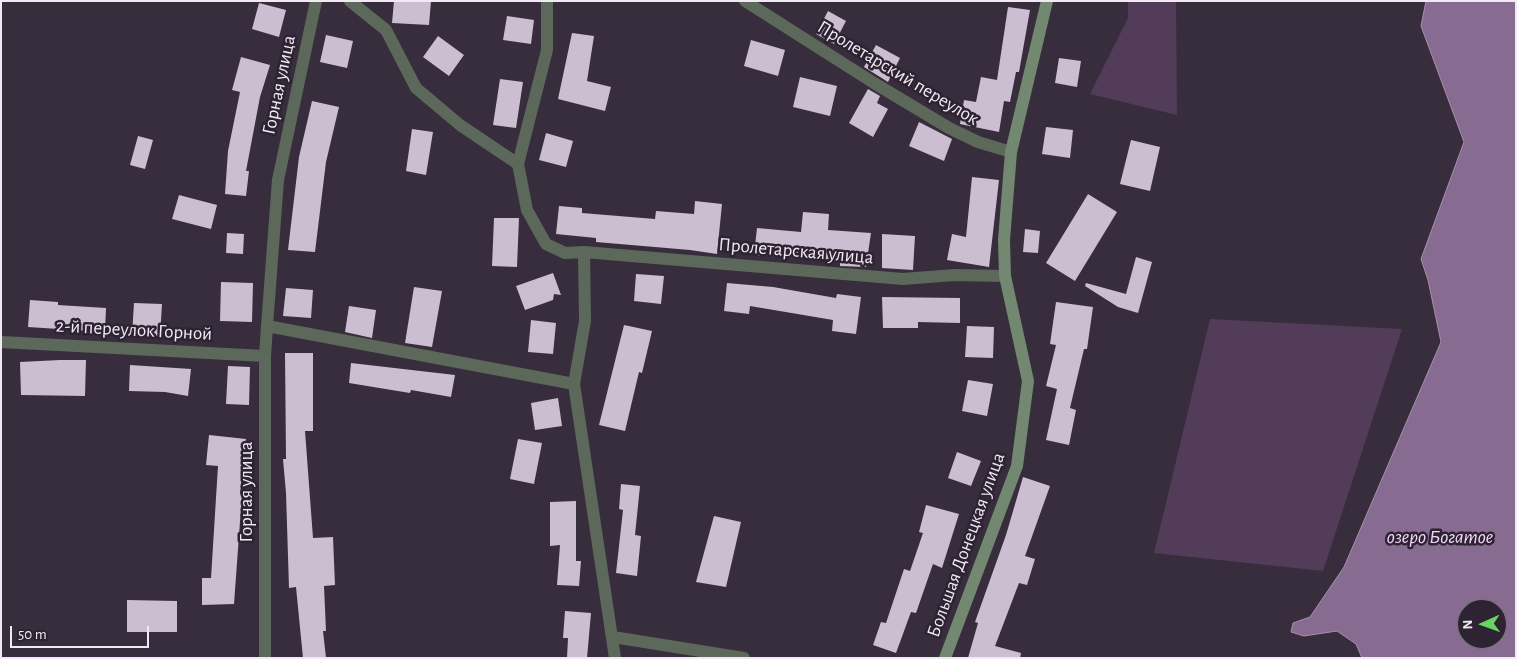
<!DOCTYPE html>
<meta charset="utf-8">
<style>
body{margin:0}
#map{position:relative;width:1517px;height:659px;overflow:hidden;background:#382d3c;font-family:"Alegreya Sans",sans-serif}
canvas{display:block}
.frame{position:absolute;inset:0;border:2px solid #f1eaf3;pointer-events:none}
.north{position:absolute;left:1457px;top:599px;width:50px;height:50px;box-sizing:border-box;background:#2e2332;border:1px solid #7c737f;border-radius:50%;rotate:268deg;font-size:14px;font-weight:700;line-height:20px;text-align:center;color:#f1eaf3}
.north::after{content:'';display:block;margin:auto;width:18px;height:22px;background:#6bd362;clip-path:polygon(50% 0,100% 100%,50% 72%,0 100%)}
.scale{position:absolute;left:10px;top:626px;width:139px;height:22px;box-sizing:border-box;border:2px solid #f1eaf3;border-top:0;padding-left:6px;font-size:15px;line-height:18px;white-space:nowrap;color:#f1eaf3;-webkit-text-stroke:4px #2e2332;paint-order:stroke}
</style>
<div id="map">
<canvas width="1517" height="659"></canvas>
<div class="frame"></div>
<div class="north">N</div>
<div class="scale">50 m</div>
</div>
<script>
const context = document.querySelector('canvas').getContext('2d');
context.lineJoin = 'round';
function paint(path, color) {
  context.fillStyle = color;
  context.fill(path, 'evenodd');
}
function toPath(rows) {
  const path = new Path2D();
  for (const r of rows) {
    path.moveTo(r[0], r[1]);
    for (let i = 2; i < r.length; i += 2) path.lineTo(r[i], r[i + 1]);
  }
  return path;
}
function stroke(path, color, width, dash) {
  context.strokeStyle = color;
  context.lineWidth = width;
  context.lineCap = dash ? 'butt' : 'round';
  context.setLineDash(dash || []);
  context.stroke(path);
}
function label(font, color, halo, rows, align = 'center') {
  context.font = font + ' "Alegreya Sans",sans-serif';
  context.lineWidth = 5;
  context.setLineDash([]);
  context.textBaseline = 'middle';
  context.strokeStyle = halo;
  context.fillStyle = color;
  for (const [text, x, y, turn = 0] of rows) {
    context.save();
    context.translate(x, y);
    context.rotate((+turn || 0) * Math.PI / 180);
    context.textAlign = isNaN(turn) ? turn : align;
    if (halo) context.strokeText(text, 0, 0);
    context.fillText(text, 0, 0);
    context.restore();
  }
}
const green = toPath([
 [1128,1,1176,1,1177,115,1090,94,1128,18],
 [1210,319,1402,329,1323,571,1154,553]
]);
const water = toPath([
 [1426,1,1516,1,1516,658,1362,658,1356,644,1337,631,1304,636,1291,632,1293,623,1310,617,1344,567,1441,342,1428,280,1421,259,1464,142,1421,26,1426,1],
 [1467,609,1497,609,1497,639,1467,639,1467,609]
]);
const building = toPath([
 [394,1,431,1,429,25,392,23],
 [259,3,286,10,279,37,252,29],
 [1008,7,1030,10,1019,72,1016,72,1010,102,1004,101,999,132,960,124,964,100,976,102,981,77,997,80],
 [828,11,846,21,834,44,816,34],
 [507,16,534,20,531,44,503,40],
 [572,33,594,36,587,81,611,87,605,111,558,99],
 [326,35,353,41,347,68,320,62],
 [438,36,464,55,449,76,423,57],
 [751,40,785,50,778,76,744,66],
 [876,45,900,58,888,82,864,67],
 [241,57,270,65,260,97,246,171,249,171,246,196,225,194,228,151,240,92,232,90],
 [1059,58,1081,61,1077,87,1055,83],
 [800,77,837,86,830,116,793,107],
 [500,79,523,82,516,128,493,125],
 [868,89,880,96,877,103,888,109,873,137,849,123],
 [312,101,339,107,326,162,315,252,288,250,299,157],
 [919,122,952,139,944,161,909,146],
 [1046,127,1073,130,1070,158,1042,154],
 [412,129,433,132,426,175,406,171],
 [546,133,573,141,566,167,539,160],
 [138,136,153,140,145,169,130,165],
 [1131,140,1160,147,1150,191,1120,184],
 [972,177,999,180,989,267,947,260,952,234,966,237],
 [1088,194,1117,212,1075,281,1046,263],
 [179,195,217,205,211,229,172,219],
 [695,201,722,204,717,254,690,250,596,242,596,238,556,234,559,206,582,208,582,213,655,219,656,211,694,214],
 [803,212,829,214,828,230,871,233,866,267,840,266,840,260,754,255,757,228,801,232],
 [494,218,519,218,517,267,492,266],
 [1025,229,1040,231,1038,253,1023,252],
 [227,233,244,234,243,254,226,253],
 [882,234,915,236,913,270,882,268],
 [1136,257,1152,262,1138,313,1118,307,1085,286,1086,283,1126,294],
 [553,273,561,295,554,294,553,300,525,310,516,286],
 [636,274,664,276,661,304,634,301],
 [221,282,253,283,252,322,220,321],
 [727,283,773,287,836,298,837,294,861,297,856,334,832,331,833,320,750,306,749,314,724,311],
 [414,287,442,291,432,347,405,343],
 [286,288,313,290,311,318,283,316],
 [882,297,960,298,960,323,918,322,918,328,883,328],
 [30,300,58,302,58,305,106,308,105,332,28,327],
 [1056,302,1093,307,1087,349,1084,349,1070,408,1076,410,1069,445,1046,440,1057,389,1046,386,1056,345,1050,344],
 [134,303,162,304,160,336,132,335],
 [349,306,376,310,372,338,345,332],
 [531,320,556,323,553,354,528,352],
 [624,325,652,331,642,373,639,372,625,431,599,425],
 [967,326,994,327,993,358,965,357],
 [285,353,313,353,313,431,305,431,313,538,333,537,335,585,324,586,326,631,323,631,326,658,303,658,296,587,289,588,286,493,283,459,286,459],
 [60,360,86,360,85,396,21,395,20,362],
 [351,363,455,375,451,397,411,390,410,393,349,383],
 [130,365,191,369,188,396,165,392,129,391],
 [228,366,250,367,249,405,226,404],
 [968,380,993,384,987,416,962,411],
 [558,398,562,426,535,430,531,403],
 [209,435,246,439,240,494,242,494,234,604,202,605,202,578,211,578,218,466,206,465],
 [518,439,542,443,534,484,510,479],
 [957,452,981,461,971,486,948,478],
 [1023,477,1050,486,1025,556,1035,559,1027,585,1019,583,995,646,1021,653,1020,658,968,658,978,623,975,622,1006,535],
 [621,484,640,486,635,535,641,536,637,576,616,573,623,510,619,509],
 [576,501,576,561,581,561,579,586,557,585,560,545,550,546,550,502],
 [926,505,959,514,942,568,933,564,916,613,911,612,896,653,873,645,881,622,886,623,904,569,910,571,923,533,919,532],
 [714,516,741,522,726,587,696,582],
 [127,600,177,601,177,632,127,632],
 [565,611,591,613,587,658,567,658,568,638,563,638]
]);
const street = toPath([
 [350,1,386,30,416,88,460,125,518,164],
 [547,1,547,50,518,164,527,210,546,244,565,253,584,252,585,321,574,384,615,658],
 [745,1,874,83,949,128,978,142,1011,152],
 [584,252,903,279,954,275,1005,276],
 [267,326,574,384],
 [1,342,265,356],
 [613,637,744,658],
 [265,658,265,356,267,326,278,180,316,1]
]);
const secondary = toPath([
 [945,658,1017,466,1028,381,1005,276,1004,240,1011,152,1047,1]
]);
const streetNames = [
 ["Пролетарский переулок",898,73,31],
 ["Горная улица",279,85,-78],
 ["Пролетарская улица",796,251,5],
 ["2-й переулок Горной",134,330,3],
 ["Горная улица",246,492,-90],
 ["Большая Донецкая улица",966,545,-70]
];
const waterNames = [
 ["озеро Богатое",1440,537]
];
paint(green, '#523c5a');
paint(water, '#876b91');
stroke(water, '#a791ae', 1);
paint(building, '#cbbed0');
stroke(street, '#5c695a', 12);
stroke(secondary, '#728870', 12);
label('19px', '#f1eaf3', '#2e2332', streetNames);
label('italic 20px', '#f1d6fb', '#2e2332', waterNames);
</script>
